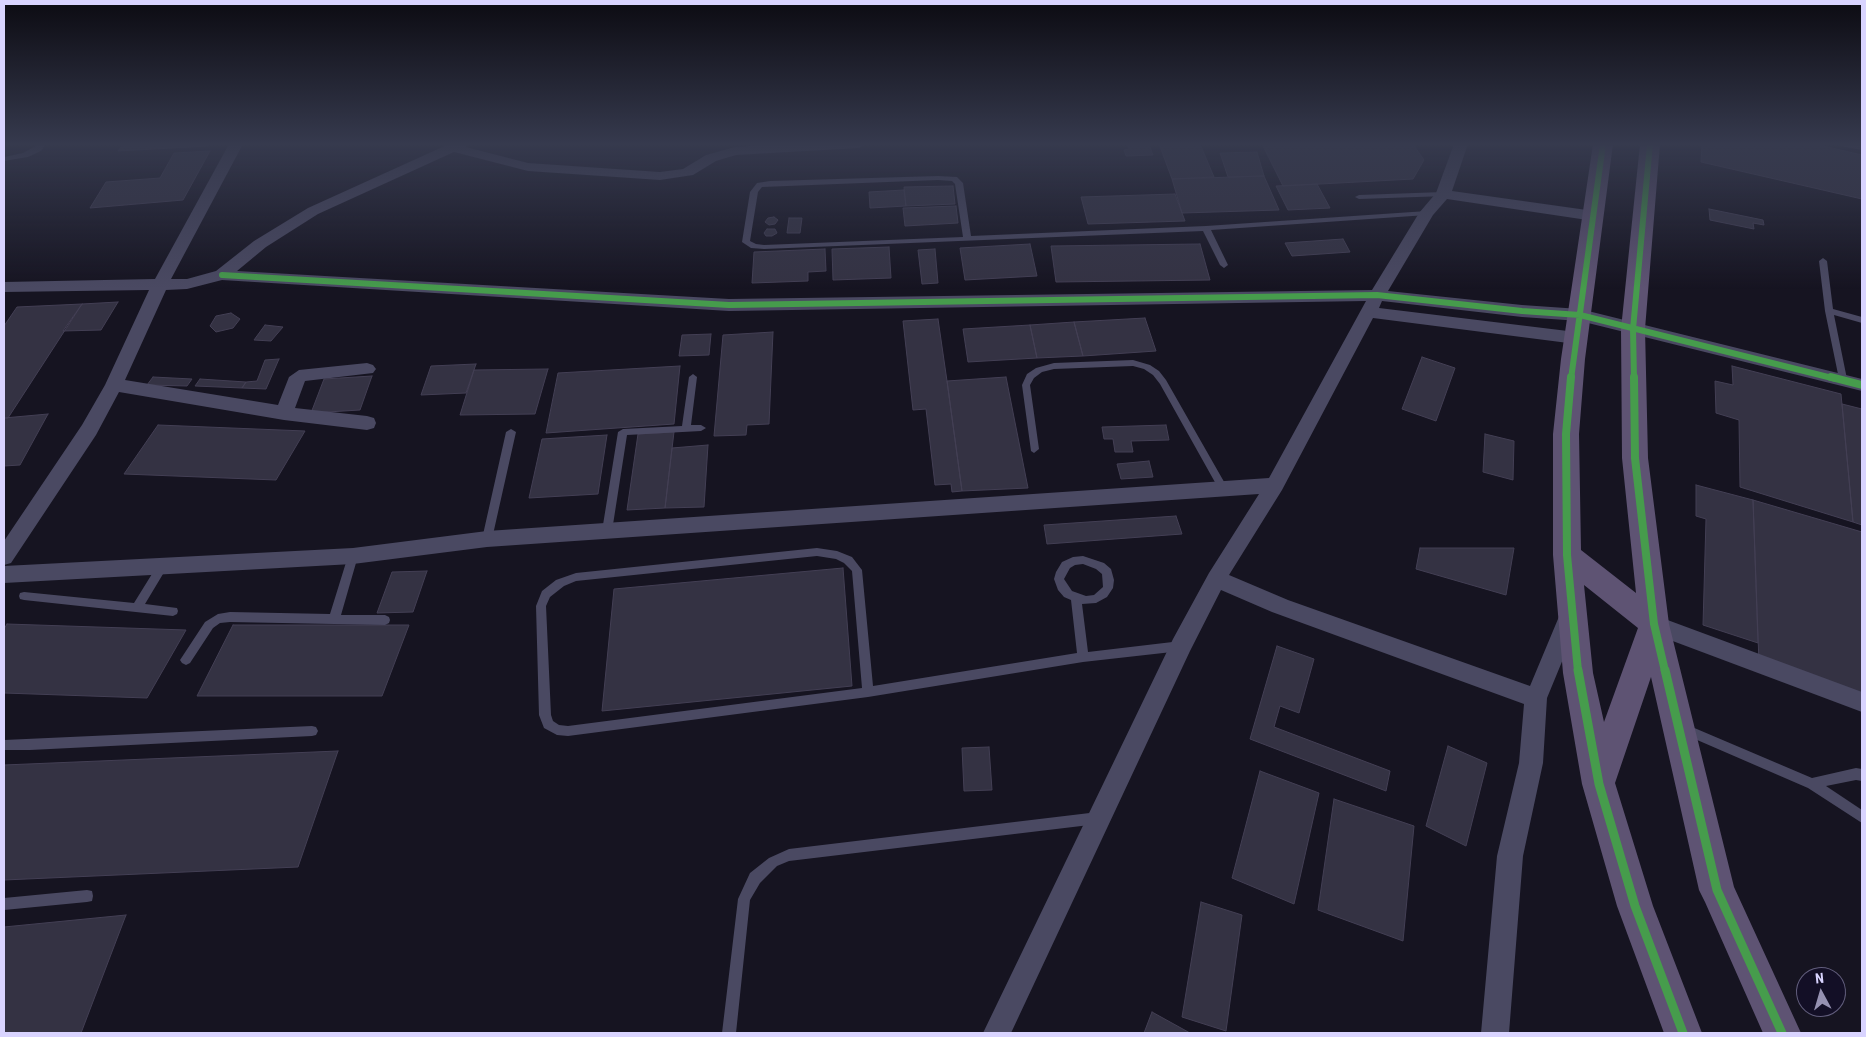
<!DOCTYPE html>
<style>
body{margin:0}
#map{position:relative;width:1866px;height:1037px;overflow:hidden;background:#161421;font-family:"Roboto Condensed",sans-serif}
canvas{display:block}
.frame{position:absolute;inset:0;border:5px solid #d9d4ff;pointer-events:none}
.north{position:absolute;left:1796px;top:967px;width:50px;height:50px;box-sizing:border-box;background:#130f26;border:1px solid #625e7d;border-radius:50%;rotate:354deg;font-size:14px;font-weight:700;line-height:20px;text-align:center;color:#d9d4ff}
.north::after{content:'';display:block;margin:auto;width:18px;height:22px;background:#9591b1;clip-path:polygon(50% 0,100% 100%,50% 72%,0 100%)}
</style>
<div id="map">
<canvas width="1866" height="1037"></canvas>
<div class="frame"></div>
<div class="north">N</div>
</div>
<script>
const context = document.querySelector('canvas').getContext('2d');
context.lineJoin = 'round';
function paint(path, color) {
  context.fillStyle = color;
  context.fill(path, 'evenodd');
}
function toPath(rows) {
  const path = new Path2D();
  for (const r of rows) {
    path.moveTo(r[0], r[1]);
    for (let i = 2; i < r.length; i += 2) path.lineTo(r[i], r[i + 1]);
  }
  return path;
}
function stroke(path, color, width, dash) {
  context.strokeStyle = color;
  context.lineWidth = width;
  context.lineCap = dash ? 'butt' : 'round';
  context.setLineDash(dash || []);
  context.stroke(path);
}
const building = toPath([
 [123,144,210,144,208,146,118,151,123,144],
 [1149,144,1153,155,1126,156,1124,150,1129,149,1127,145,1149,144],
 [1159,144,1200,144,1214,177,1172,179,1159,144],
 [1262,144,1413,144,1424,160,1413,179,1283,186,1262,144],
 [1702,144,1815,144,1862,155,1862,199,1701,162,1702,144],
 [210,151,183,200,90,208,106,182,160,178,174,153,210,151],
 [1257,152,1264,176,1228,177,1220,153,1257,152],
 [1264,176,1279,210,1182,213,1172,179,1264,176],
 [1317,184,1330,208,1288,210,1276,186,1317,184],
 [953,186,955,204,906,206,904,187,953,186],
 [904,190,906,206,870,208,869,192,904,190],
 [1175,194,1185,221,1088,224,1081,197,1175,194],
 [956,206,958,223,905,226,903,208,956,206],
 [1709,209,1763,220,1764,225,1753,223,1754,229,1710,220,1709,209],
 [774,217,778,220,775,224,769,225,765,222,768,218,774,217],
 [789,218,802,218,800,233,787,233,789,218],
 [767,229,775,229,777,233,772,236,766,236,764,233,767,229],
 [1343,239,1350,252,1292,256,1285,243,1343,239],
 [1030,244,1037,276,965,280,960,248,1030,244],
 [1200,244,1210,280,1056,282,1051,246,1200,244],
 [889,247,891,278,833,280,832,249,889,247],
 [825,249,826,271,808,272,808,281,752,283,754,252,825,249],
 [935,249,938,283,922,284,918,250,935,249],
 [118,302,101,330,63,331,82,304,118,302],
 [82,304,8,418,4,418,4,326,17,307,82,304],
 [231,313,240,319,233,328,216,332,210,326,216,316,231,313],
 [1145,318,1156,351,1083,356,1074,322,1145,318],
 [938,319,947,381,962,491,952,492,951,484,935,485,926,409,913,410,903,321,938,319],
 [1074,322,1083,356,1037,358,1030,325,1074,322],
 [265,325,283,327,271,341,254,340,265,325],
 [1030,325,1037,358,968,362,963,329,1030,325],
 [773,332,769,424,747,425,746,435,714,436,723,335,773,332],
 [711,334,709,355,679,356,682,335,711,334],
 [1422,357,1455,368,1436,421,1402,409,1422,357],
 [279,359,266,389,242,388,246,382,257,381,265,360,279,359],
 [476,364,466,393,421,395,431,366,476,364],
 [680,366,674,424,546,433,558,373,680,366],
 [1732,366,1841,394,1853,522,1740,487,1739,420,1716,413,1715,381,1733,385,1732,366],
 [548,369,535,414,460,415,474,370,548,369],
 [372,376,360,410,311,413,324,379,372,376],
 [153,377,192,379,187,386,147,385,153,377],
 [1006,377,1028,488,962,491,947,381,1006,377],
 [200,379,246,382,242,388,195,386,200,379],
 [1842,404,1862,409,1862,525,1853,522,1842,404],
 [48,414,20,465,4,466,4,418,48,414],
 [158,425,305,431,276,480,124,474,158,425],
 [1166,425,1169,440,1131,441,1133,452,1115,452,1113,439,1104,439,1102,427,1166,425],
 [674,432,665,508,627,510,638,434,674,432],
 [1485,434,1514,441,1513,480,1483,472,1485,434],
 [607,435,598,494,529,498,542,439,607,435],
 [708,445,704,507,665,508,672,448,708,445],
 [1149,461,1153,477,1121,479,1117,464,1149,461],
 [1696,485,1753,500,1758,643,1703,625,1706,519,1696,516,1696,485],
 [1753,500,1862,532,1862,701,1759,663,1753,500],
 [1176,516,1182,534,1047,544,1044,525,1176,516],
 [1420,548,1514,548,1506,595,1416,569,1420,548],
 [843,568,852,686,602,711,614,589,843,568],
 [427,571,413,612,377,613,392,572,427,571],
 [7,624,186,630,147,698,4,693,4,629,7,624],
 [233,625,409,625,382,696,197,696,233,625],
 [1277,646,1314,659,1299,713,1280,706,1274,727,1390,771,1386,791,1250,739,1277,646],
 [1448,746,1487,763,1466,846,1426,826,1448,746],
 [989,747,992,790,964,791,962,748,989,747],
 [338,751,298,867,4,880,4,765,338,751],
 [1260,771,1319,793,1294,904,1232,878,1260,771],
 [1334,799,1414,826,1403,941,1318,910,1334,799],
 [1201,902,1242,915,1226,1031,1182,1017,1201,902],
 [126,915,81,1033,4,1033,4,927,126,915],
 [1152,1012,1190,1033,1144,1033,1152,1012]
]);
const lane = toPath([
 [39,144,46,144,41,151,28,157,4,161,4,157,23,153,39,144],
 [1840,144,1862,146,1862,150,1840,146,1840,144],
 [938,176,957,177,963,183,971,236,1206,226,1427,211,1431,213,1427,215,1211,230,1228,265,1224,268,1220,265,1203,231,764,249,751,248,742,242,750,192,757,183,770,181,938,176],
 [938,180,952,181,955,184,963,237,764,245,756,244,750,241,758,192,762,187,938,180],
 [1443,192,1446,192,1446,196,1359,199,1355,197,1359,195,1443,192],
 [1823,258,1827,261,1833,309,1862,317,1862,323,1834,315,1847,379,1843,382,1839,379,1825,311,1819,261,1823,258],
 [1133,360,1150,365,1159,371,1166,380,1227,487,1229,490,1227,493,1221,493,1160,384,1153,375,1144,369,1133,366,1054,369,1042,372,1034,378,1030,385,1039,449,1034,453,1031,451,1022,385,1027,374,1036,368,1054,363,1133,360],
 [693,374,697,377,691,425,701,425,706,428,701,431,627,435,612,531,611,534,607,535,603,534,602,531,618,432,623,429,682,426,689,377,693,374],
 [511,429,516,432,492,539,491,542,487,543,483,542,482,539,506,432,511,429],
 [817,548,837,551,852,557,862,570,873,686,1077,653,1071,600,1064,597,1058,590,1054,579,1056,572,1062,562,1073,557,1083,556,1104,563,1111,569,1114,580,1113,588,1107,597,1096,603,1082,604,1088,652,1181,641,1185,643,1186,646,1185,649,1181,651,1083,662,868,697,568,736,557,735,544,728,539,715,536,606,542,591,556,580,576,573,817,548],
 [817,556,836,559,844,563,852,571,862,688,568,726,559,725,553,721,551,715,546,606,550,597,564,586,576,581,817,556],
 [1083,564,1096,569,1102,574,1103,587,1094,595,1086,596,1072,591,1064,579,1070,568,1075,565,1083,564],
 [353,552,357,553,358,556,341,615,385,615,389,617,390,620,389,623,385,625,230,622,220,623,213,628,190,663,186,665,182,663,180,660,182,657,205,622,218,614,230,612,330,614,348,556,349,553,353,552],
 [164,560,168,561,169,564,145,604,177,608,178,611,177,614,173,616,24,600,20,599,19,596,20,593,24,592,134,603,160,561,164,560],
 [1685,724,1812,778,1856,768,1862,769,1862,781,1856,780,1826,786,1862,810,1862,823,1808,788,1681,733,1679,729,1681,725,1685,724],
 [312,726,316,727,318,731,316,735,312,736,30,750,4,750,4,740,312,726],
 [1098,812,1102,814,1104,818,1102,822,1098,824,789,861,777,866,760,883,750,900,736,1033,722,1033,738,899,750,873,769,858,789,849,1098,812],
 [87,890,92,891,93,896,92,901,87,902,4,910,4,898,87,890]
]);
const street = toPath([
 [229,144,243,144,171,279,187,279,216,271,254,241,308,208,449,144,468,144,466,147,528,163,660,172,683,169,706,155,735,147,780,144,866,144,859,148,736,155,716,161,693,175,660,180,528,171,454,152,318,214,266,247,237,271,729,299,1372,290,1419,213,1436,193,1454,144,1468,144,1452,191,1594,211,1599,213,1602,216,1599,219,1594,221,1447,199,1433,215,1388,291,1522,305,1580,309,1862,379,1862,391,1580,321,1522,317,1382,301,1379,308,1576,332,1582,334,1585,338,1582,342,1576,344,1373,318,1282,490,1229,575,1288,600,1530,686,1563,607,1571,604,1579,607,1582,613,1547,698,1543,763,1523,856,1509,1033,1481,1033,1497,856,1519,763,1524,704,1272,612,1221,590,1190,651,1011,1033,983,1033,1173,639,1209,573,1259,494,487,547,353,564,4,583,4,566,353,548,487,531,1269,478,1366,301,729,311,222,280,187,289,166,290,125,380,278,405,289,377,299,370,367,363,373,365,376,369,373,373,305,381,295,408,367,416,374,418,376,423,374,428,367,430,284,420,119,392,96,435,11,563,4,565,4,541,82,425,105,385,149,290,4,292,4,282,155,279,229,144],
 [1654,615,1862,692,1862,712,1646,631,1643,624,1646,617,1654,615]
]);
const primary = toPath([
 [1593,144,1613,144,1585,359,1579,434,1581,550,1636,593,1622,458,1621,329,1640,144,1660,144,1645,329,1648,458,1669,624,1734,887,1801,1033,1763,1033,1705,902,1699,890,1651,677,1615,783,1653,906,1702,1033,1664,1033,1617,906,1582,784,1563,673,1553,555,1553,434,1561,359,1593,144],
 [1584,585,1638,628,1604,722,1593,673,1584,585]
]);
const cyclewayFar2 = toPath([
 [222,275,729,305,1377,295,1522,311,1580,315,1836,379],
 [1571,379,1603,144],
 [1634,379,1633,329,1650,144]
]);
const cyclewayFar1 = toPath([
 [1571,377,1566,434,1567,555,1578,671],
 [1634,377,1635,458,1654,624,1665,671],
 [1831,377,1862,385]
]);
const cycleway = toPath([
 [1578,670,1599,784,1635,906,1683,1033],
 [1665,670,1717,890,1782,1033]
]);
paint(building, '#343243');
stroke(building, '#433f54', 1);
paint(lane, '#4a4962');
paint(street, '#4a4962');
paint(primary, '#5e5373');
stroke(cyclewayFar2, '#469c4c', 6);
stroke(cyclewayFar1, '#469c4c', 8);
stroke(cycleway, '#469c4c', 9);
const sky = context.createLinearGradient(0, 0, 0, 289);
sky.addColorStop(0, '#0c0b12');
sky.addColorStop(0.5, '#363a4e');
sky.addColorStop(1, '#363a4e00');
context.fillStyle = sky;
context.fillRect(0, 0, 1866, 289);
</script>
